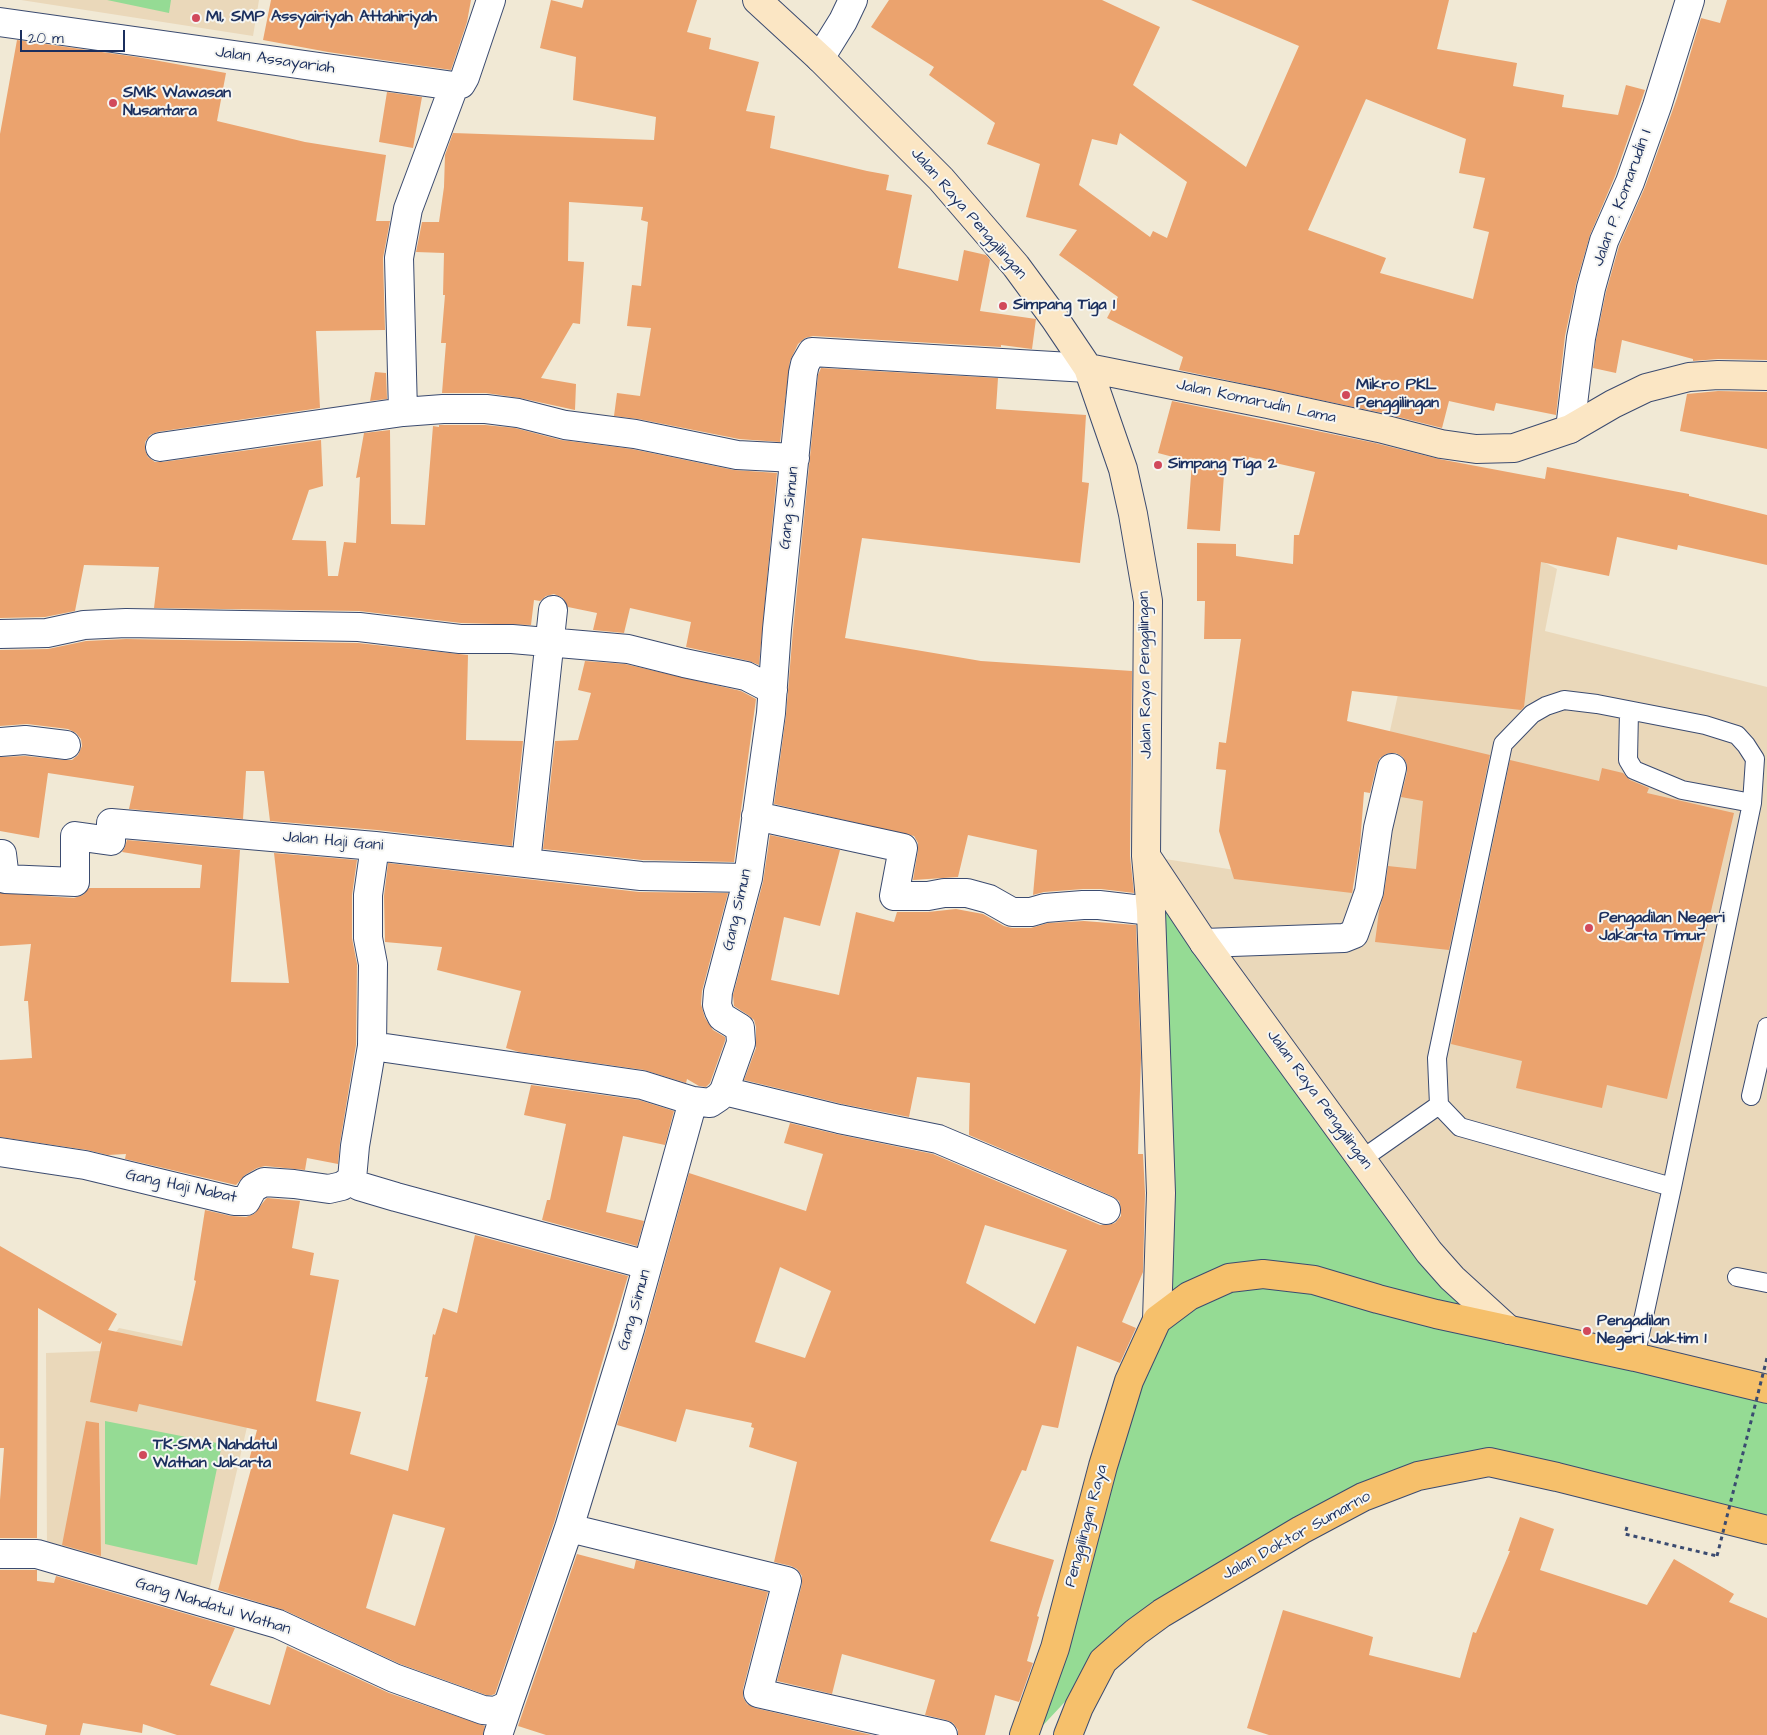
<!DOCTYPE html>
<style>
body{margin:0}
#map{position:relative;width:1767px;height:1735px;overflow:hidden;background:#f1e9d5;font-family:"Architects Daughter",sans-serif}
canvas{display:block}
.scale{position:absolute;left:20px;top:30px;width:105px;height:22px;box-sizing:border-box;border:2px solid #1b2f5e;border-top:0;padding-left:6px;font-size:15px;line-height:18px;white-space:nowrap;color:#1b2f5e;-webkit-text-stroke:4px #f6f6f2;paint-order:stroke}
</style>
<div id="map">
<canvas width="1767" height="1735"></canvas>
<div class="scale">20 m</div>
</div>
<script>
const context = document.querySelector('canvas').getContext('2d');
context.lineJoin = 'round';
function paint(path, color) {
  context.fillStyle = color;
  context.fill(path, 'evenodd');
}
function toPath(rows) {
  const path = new Path2D();
  for (const r of rows) {
    path.moveTo(r[0], r[1]);
    for (let i = 2; i < r.length; i += 2) path.lineTo(r[i], r[i + 1]);
  }
  return path;
}
function stroke(path, color, width, dash) {
  context.strokeStyle = color;
  context.lineWidth = width;
  context.lineCap = dash ? 'butt' : 'round';
  context.setLineDash(dash || []);
  context.stroke(path);
}
function label(font, color, halo, rows, align = 'center') {
  context.font = font + ' "Architects Daughter",sans-serif';
  context.lineWidth = 4;
  context.setLineDash([]);
  context.textBaseline = 'middle';
  context.strokeStyle = halo;
  context.fillStyle = color;
  for (const [text, x, y, turn = 0] of rows) {
    context.save();
    context.translate(x, y);
    context.rotate((+turn || 0) * Math.PI / 180);
    context.textAlign = isNaN(turn) ? turn : align;
    if (halo) context.strokeText(text, 0, 0);
    context.fillText(text, 0, 0);
    context.restore();
  }
}
const built = toPath([
 [21,0,259,0,253,36],
 [1439,509,1557,569,1545,631,1767,687,1767,1387,1509,1330,1429,1252,1146,856,1355,889],
 [119,1328,263,1358,209,1591,47,1552,46,1353,101,1351]
]);
const green = toPath([
 [107,0,171,0,169,13],
 [1146,856,1362,1159,1509,1330,1767,1388,1767,1530,1489,1462,1417,1476,1103,1661,1034,1735,1157,1320],
 [105,1421,222,1444,197,1565,105,1544]
]);
const building = toPath([
 [271,0,471,0,467,22,451,70,328,52,263,40],
 [551,0,582,8,584,0,697,0,687,32,711,38,709,49,759,62,746,111,775,116,770,148,867,171,889,175,886,190,912,195,898,268,958,281,964,250,986,255,990,260,980,311,1036,319,1032,349,1001,345,1001,347,813,336,805,338,798,344,790,361,780,442,739,439,638,419,614,416,617,393,640,396,651,328,627,326,632,285,641,286,648,222,641,220,643,207,569,202,568,261,584,262,580,324,573,323,541,378,576,384,575,410,520,398,486,393,442,393,446,343,441,343,445,295,443,295,444,253,416,252,422,222,439,222,444,187,445,155,453,133,654,140,656,117,573,100,576,57,540,48],
 [889,0,1102,0,1160,27,1133,85,1246,167,1299,46,1191,0,1449,0,1437,49,1517,63,1513,86,1564,95,1562,107,1618,115,1626,85,1645,90,1615,176,1590,235,1576,284,1565,336,1556,415,1496,403,1494,411,1449,401,1442,428,1382,413,1179,370,1183,357,1107,318,1118,297,1059,255,1077,230,1026,217,1040,164,987,144,995,123,929,75,934,67,871,27],
 [1366,99,1466,139,1459,173,1485,178,1473,228,1489,232,1473,299,1380,273,1386,258,1308,230],
 [1120,133,1187,182,1167,238,1153,231,1150,237,1079,185,1092,139,1117,145],
 [1727,0,1767,0,1767,360,1718,359,1693,361,1693,359,1622,340,1616,373,1593,368,1596,340,1606,292,1619,246,1645,187,1677,98,1701,18,1720,23],
 [17,40,137,57,226,73,217,121,305,142,386,155,376,221,390,221,383,258,385,330,316,331,320,408,157,432,150,435,145,442,145,450,148,457,155,462,162,462,321,440,323,486,309,490,292,540,326,541,328,576,338,576,344,542,356,543,360,477,356,478,364,433,390,430,391,524,425,525,433,426,439,427,439,425,485,425,515,428,561,440,632,449,734,470,777,473,759,665,749,661,686,647,691,622,630,608,624,633,593,630,597,613,568,607,563,598,554,594,546,596,540,601,534,600,531,625,461,623,359,611,154,608,159,567,84,565,75,611,45,617,0,618,0,134],
 [387,92,422,97,413,148,379,142],
 [821,368,998,378,996,409,1086,415,1082,482,1089,483,1080,563,862,538,845,638,981,661,1132,671,1130,856,1134,893,1101,889,1083,889,1044,892,1033,895,1037,850,968,835,958,877,913,880,918,850,918,843,914,836,774,804,786,715,793,630,818,375],
 [375,372,386,373,387,399,370,401],
 [1718,391,1767,392,1767,449,1680,431,1687,394],
 [1172,401,1375,443,1439,459,1545,479,1547,467,1689,494,1689,496,1767,515,1767,565,1678,545,1677,550,1617,537,1609,576,1541,562,1524,707,1521,710,1352,691,1347,721,1490,755,1449,950,1375,942,1379,911,1384,894,1388,866,1416,869,1423,801,1401,797,1407,772,1407,764,1403,757,1396,753,1388,753,1380,758,1377,764,1370,793,1364,792,1360,845,1352,893,1234,879,1219,831,1226,770,1216,769,1219,742,1226,743,1241,639,1204,639,1205,601,1197,601,1197,543,1236,544,1236,556,1293,564,1294,535,1299,535,1315,472,1249,457,1247,465,1225,460,1220,531,1187,529,1192,462,1158,453],
 [126,639,358,643,468,655,466,740,523,741,512,846,377,830,270,821,264,771,246,771,243,819,129,809,134,786,48,773,39,838,0,831,0,757,25,756,65,760,72,760,78,755,82,746,81,739,76,733,68,729,27,724,0,726,0,650,48,649,86,641],
 [585,661,625,664,741,691,756,699,734,862,642,860,543,849,555,741,578,740,591,693,578,690],
 [1510,760,1599,781,1602,768,1623,773,1630,780,1649,788,1647,793,1734,813,1667,1099,1607,1085,1602,1108,1516,1088,1522,1061,1451,1044],
 [770,835,840,850,820,926,784,917,771,980,839,995,856,912,894,922,897,912,928,912,956,909,983,914,1004,926,1012,928,1031,928,1048,923,1084,921,1136,925,1141,1058,1138,1154,1143,1154,1145,1193,1143,1272,1122,1322,1136,1328,1120,1363,1077,1346,1058,1428,1042,1425,1026,1471,1022,1470,990,1541,1054,1560,1037,1616,1039,1617,1027,1661,1033,1663,1019,1702,995,1695,985,1735,958,1735,958,1730,953,1723,946,1720,925,1715,935,1680,842,1654,832,1694,777,1681,802,1584,802,1576,797,1569,791,1566,774,1562,797,1462,749,1447,754,1428,751,1427,752,1423,686,1409,676,1442,617,1425,645,1333,689,1173,806,1211,823,1154,784,1143,790,1123,836,1134,933,1154,1100,1225,1108,1225,1115,1223,1121,1216,1121,1208,1119,1201,1112,1196,969,1135,970,1083,917,1077,909,1117,842,1104,744,1080,756,1048,756,1027,754,1020,748,1015,734,1006,733,995,763,882],
 [985,1225,1067,1250,1035,1324,966,1283],
 [780,1267,831,1291,805,1358,755,1342],
 [127,840,240,850,231,982,289,983,274,853,357,860,352,895,352,938,357,964,356,1045,340,1143,338,1164,307,1158,305,1170,265,1166,257,1168,245,1175,236,1185,125,1159,126,1154,108,1155,87,1150,0,1137,0,1060,32,1058,28,1001,24,1001,31,944,0,946,0,893,74,898,83,895,89,888,200,888,202,865,122,852,124,849],
 [388,863,639,892,728,893,702,991,701,1004,705,1018,713,1030,725,1037,725,1041,710,1083,706,1087,699,1086,687,1079,686,1083,644,1070,519,1052,506,1048,521,991,437,970,442,947,385,942,384,896],
 [531,1085,639,1100,674,1111,665,1145,623,1136,606,1212,644,1221,637,1246,542,1220,547,1200,550,1200,566,1124,524,1115],
 [267,1198,300,1201,292,1248,314,1253,310,1275,339,1280,316,1401,361,1412,350,1454,408,1471,428,1377,425,1377,433,1334,435,1335,443,1308,457,1313,475,1235,628,1276,554,1523,495,1694,492,1695,486,1695,400,1664,284,1610,218,1590,251,1469,247,1468,257,1430,139,1404,137,1412,90,1402,102,1341,100,1344,38,1308,37,1538,0,1538,0,1500,4,1448,0,1448,0,1246,117,1314,108,1330,182,1346,196,1281,194,1280,205,1210,231,1216,246,1217,254,1214,265,1200],
 [393,1514,445,1528,415,1626,366,1608],
 [86,1421,99,1423,101,1556,62,1545],
 [1520,1517,1554,1529,1540,1570,1647,1605,1674,1559,1734,1594,1729,1602,1767,1618,1767,1735,1269,1735,1247,1728,1283,1610,1373,1637,1369,1655,1460,1678,1473,1632,1476,1633,1510,1551,1508,1551],
 [577,1554,634,1569,636,1560,768,1592,743,1689,743,1697,747,1704,755,1708,872,1735,546,1735,518,1726],
 [0,1570,37,1570,37,1581,54,1583,56,1576,235,1628,210,1685,270,1705,287,1646,389,1693,485,1726,483,1735,177,1735,143,1724,142,1733,83,1723,80,1735,45,1735,47,1725,0,1714]
]);
const path = toPath([
 [1627,1527,1625,1534,1717,1556]
]);
const lane = toPath([
 [1629,711,1628,760,1634,770,1682,790,1752,803],
 [1751,1096,1767,1027],
 [1362,1159,1439,1105],
 [1737,1277,1767,1283],
 [1635,1357,1672,1187,1752,803,1755,759,1746,745,1737,735,1705,725,1597,704,1564,700,1546,706,1532,714,1503,744,1437,1058,1439,1105,1460,1127,1672,1187]
]);
const street = toPath([
 [0,22,454,86,461,84,465,77,491,0],
 [820,58,843,21,853,0],
 [403,412,399,258,408,209,454,86],
 [1570,429,1581,338,1591,288,1604,241,1630,182,1657,106,1690,0],
 [160,447,403,412,443,409,486,409,518,413,565,425,635,434,737,455,795,458],
 [0,634,47,633,84,625,126,623,359,627,460,639,512,639,628,649,684,663,746,676,773,690],
 [0,742,25,740,66,745],
 [756,816,903,848,894,896,928,896,944,893,967,893,989,899,1012,912,1031,912,1045,908,1083,905,1099,905,1151,911],
 [0,854,2,854,5,879,75,882,75,836,111,841,111,823,375,846,641,876,748,878],
 [526,863,553,610],
 [1204,943,1344,938,1354,934,1369,892,1378,828,1392,768],
 [372,1046,642,1085,693,1101],
 [724,1091,839,1119,938,1139,1106,1210],
 [0,1152,85,1165,234,1201,246,1201,253,1188,264,1182,294,1184,329,1189,342,1186,352,1179],
 [352,1179,355,1146,372,1046,373,964,368,938,368,895,375,846],
 [352,1179,359,1186,396,1197,647,1265],
 [569,1528,787,1581,758,1693,943,1735],
 [0,1554,37,1554,278,1624,394,1678,483,1710,495,1711,508,1705,569,1528,630,1329,693,1101,710,1103,719,1097,724,1091,741,1043,740,1028,722,1017,719,1011,717,1005,718,992,748,878,771,713,777,629,803,373,805,364,812,352,1088,368],
 [498,1735,508,1705]
]);
const secondary = toPath([
 [757,0,820,58,941,179,1016,266,1055,319,1088,368,1123,469,1133,514,1148,601,1146,856,1151,911,1161,1193,1157,1320],
 [1088,368,1268,404,1379,428,1441,444,1476,449,1514,448,1570,429,1613,404,1646,388,1689,377,1718,375,1767,376],
 [1148,859,1204,943,1429,1252,1452,1278,1509,1330]
]);
const primary = toPath([
 [1024,1735,1055,1648,1103,1466,1129,1381,1157,1320,1189,1296,1229,1278,1263,1274,1314,1280,1378,1299,1436,1314,1635,1357,1767,1389],
 [1068,1735,1079,1707,1103,1661,1136,1632,1162,1613,1301,1530,1363,1497,1418,1476,1489,1462,1557,1477,1767,1530]
]);
const pathBridge = toPath([
 [1717,1556,1767,1358]
]);
const markers = [
 [196,18,5,"#d1495b"],
 [113,103,5,"#d1495b"],
 [1003,306,5,"#d1495b"],
 [1346,395,5,"#d1495b"],
 [1158,465,5,"#d1495b"],
 [1589,928,5,"#d1495b"],
 [1587,1331,5,"#d1495b"],
 [143,1455,5,"#d1495b"]
];
const poiNames = [
 ["MI, SMP Assyairiyah Attahiriyah",206,18],
 ["SMK Wawasan",123,94],
 ["Nusantara",123,112],
 ["Simpang Tiga 1",1013,306],
 ["Mikro PKL",1356,386],
 ["Penggilingan",1356,404],
 ["Simpang Tiga 2",1168,465],
 ["Pengadilan Negeri",1599,919],
 ["Jakarta Timur",1599,937],
 ["Pengadilan",1597,1322],
 ["Negeri Jaktim 1",1597,1340],
 ["TK-SMA Nahdatul",153,1446],
 ["Wathan Jakarta",153,1464]
];
const streetNames = [
 ["Jalan Assayariah",275,61,8],
 ["Jalan P. Komarudin I",1623,198,-70],
 ["Jalan Raya Penggilingan",968,214,49],
 ["Jalan Komarudin Lama",1256,402,12],
 ["Gang Simun",790,508,-84],
 ["Jalan Raya Penggilingan",1146,675,-91],
 ["Jalan Haji Gani",333,842,5],
 ["Gang Simun",738,910,-77],
 ["Jalan Raya Penggilingan",1319,1100,54],
 ["Gang Haji Nabat",181,1187,12],
 ["Gang Simun",635,1310,-74],
 ["Penggilingan Raya",1087,1526,-75],
 ["Jalan Doktor Sumarno",1297,1536,-29],
 ["Gang Nahdatul Wathan",213,1607,17]
];
paint(built, '#ead8ba');
paint(green, '#95db94');
paint(building, '#eba36e');
stroke(lane, '#3b4b70', 20);
stroke(street, '#3b4b70', 30);
stroke(secondary, '#3b4b70', 30);
stroke(primary, '#3b4b70', 30);
stroke(path, '#3b4b70', 3, [4, 4]);
stroke(lane, '#fff', 18);
stroke(street, '#fff', 28);
stroke(secondary, '#fbe6c4', 28);
stroke(primary, '#f6c06b', 28);
stroke(pathBridge, '#3b4b70', 3, [4, 4]);
for (const [x, y, r, color] of markers) {
  const dot = new Path2D();
  dot.arc(x, y, r, 0, 2 * Math.PI);
  context.fillStyle = color;
  context.fill(dot);
  stroke(dot, '#f6f6f2', 2);
}
label('bold 16px', '#1b2f5e', '#f6f6f2', poiNames, 'left');
label('16px', '#1b2f5e', '#f6f6f2', streetNames);
</script>
